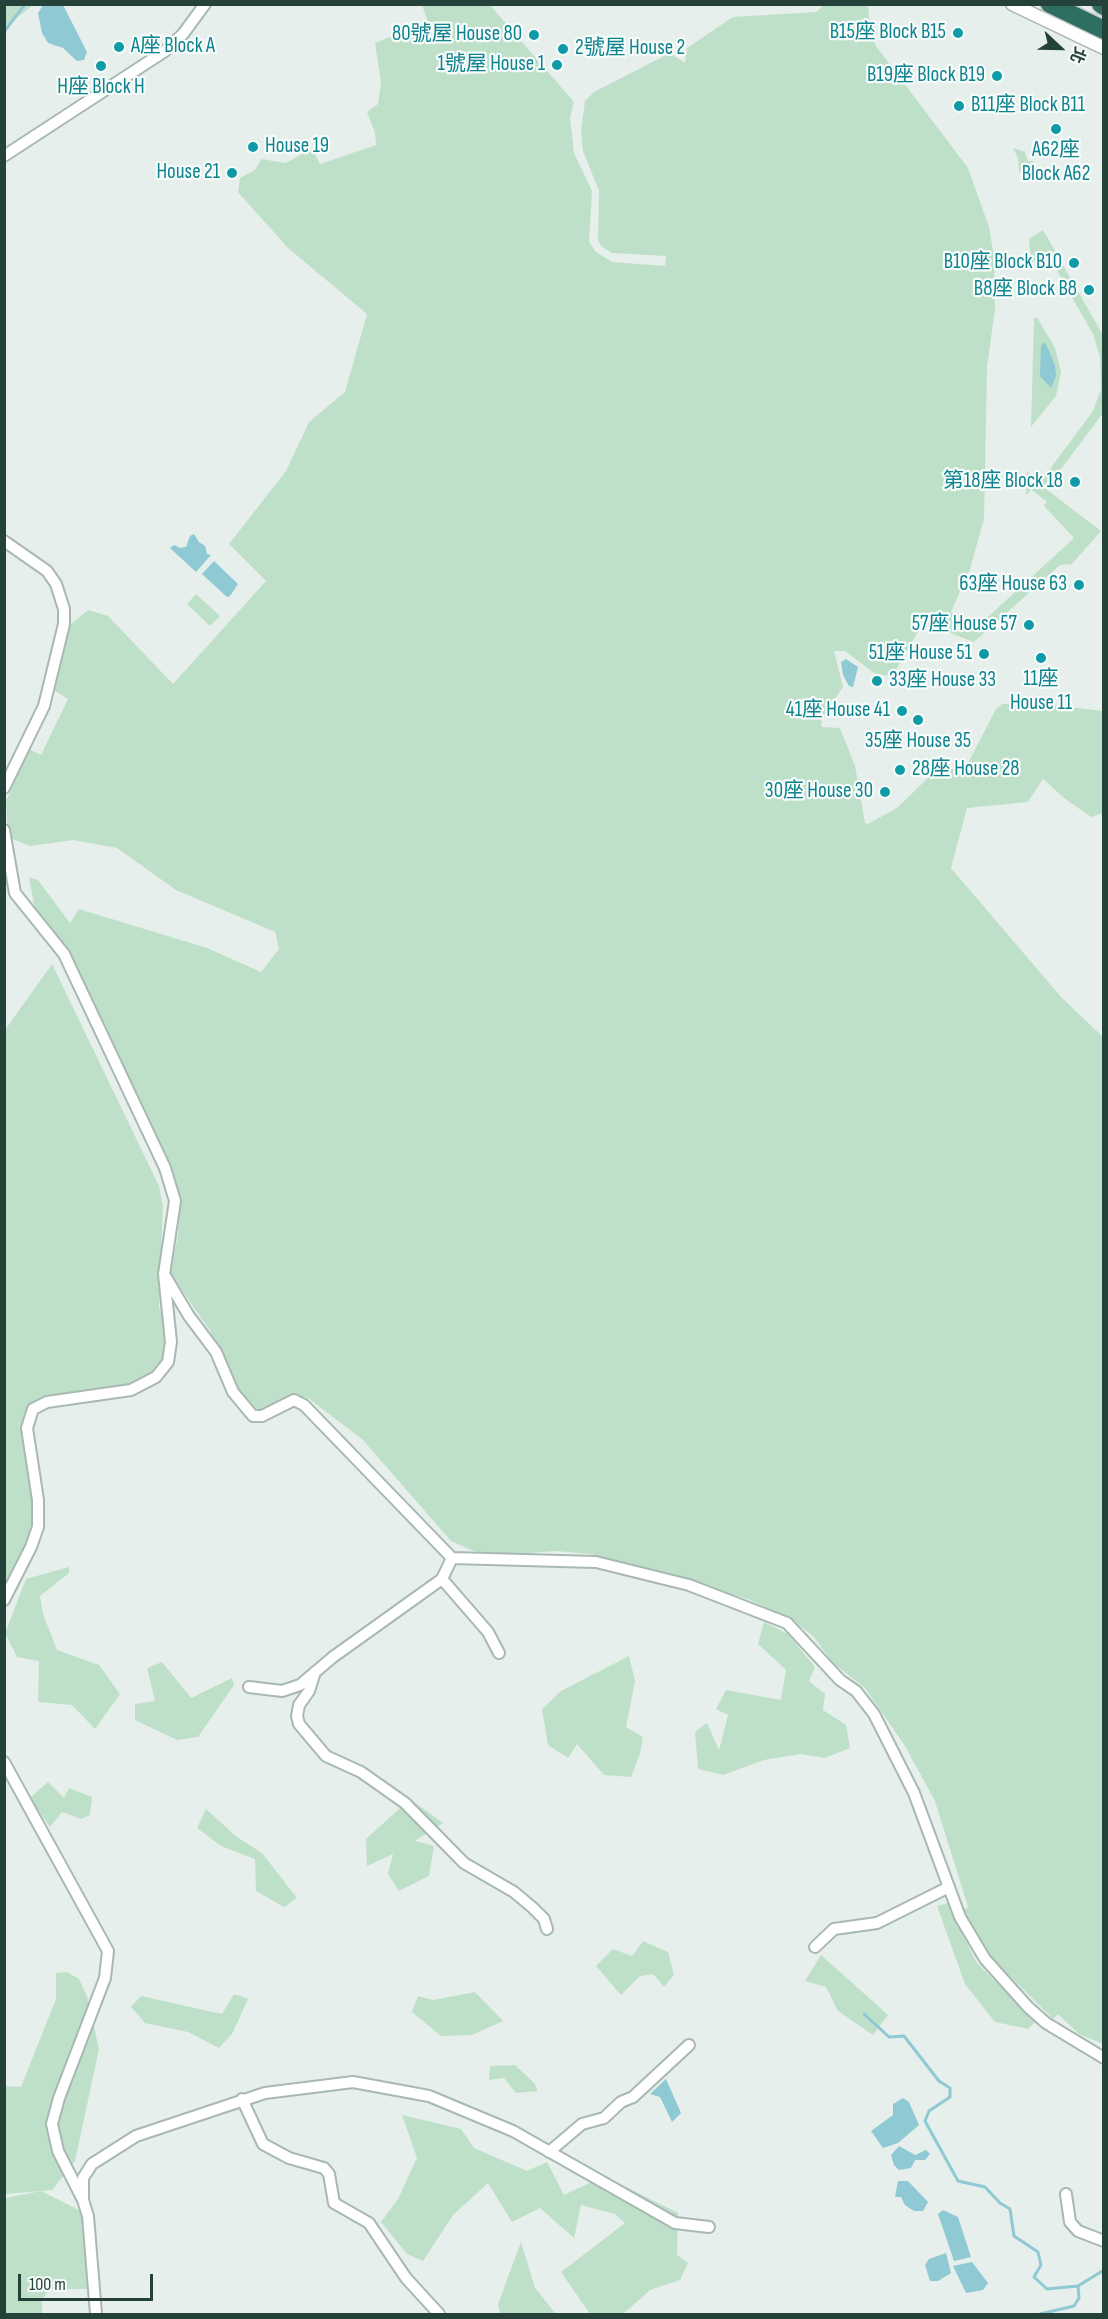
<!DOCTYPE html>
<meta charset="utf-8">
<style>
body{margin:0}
#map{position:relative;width:1108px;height:2319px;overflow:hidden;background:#e6efeb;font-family:"Sofia Sans Condensed","Noto Sans TC",sans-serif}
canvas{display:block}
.frame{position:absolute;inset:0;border:6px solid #24423a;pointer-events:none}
.north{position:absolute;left:1030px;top:18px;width:60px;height:60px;-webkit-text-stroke:4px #f7fbf9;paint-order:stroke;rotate:112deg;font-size:16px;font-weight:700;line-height:24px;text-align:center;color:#24423a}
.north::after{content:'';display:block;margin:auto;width:21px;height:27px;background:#24423a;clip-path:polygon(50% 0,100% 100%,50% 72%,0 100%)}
.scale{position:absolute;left:18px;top:2274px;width:135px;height:27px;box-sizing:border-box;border:3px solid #24423a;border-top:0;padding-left:8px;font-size:18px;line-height:21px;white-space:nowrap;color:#24423a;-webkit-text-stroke:4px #f7fbf9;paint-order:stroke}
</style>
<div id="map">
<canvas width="1108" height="2319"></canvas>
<div class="frame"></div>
<div class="north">北</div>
<div class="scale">100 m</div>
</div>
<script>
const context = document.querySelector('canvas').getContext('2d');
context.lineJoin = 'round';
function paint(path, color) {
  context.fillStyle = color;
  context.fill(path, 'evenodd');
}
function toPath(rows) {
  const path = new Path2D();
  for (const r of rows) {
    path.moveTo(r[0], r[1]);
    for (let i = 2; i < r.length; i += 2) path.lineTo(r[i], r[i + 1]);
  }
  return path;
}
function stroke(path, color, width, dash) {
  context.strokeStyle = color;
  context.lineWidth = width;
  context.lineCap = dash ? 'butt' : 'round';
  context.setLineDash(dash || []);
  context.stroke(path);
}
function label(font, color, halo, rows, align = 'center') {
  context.font = font + ' "Sofia Sans Condensed","Noto Sans TC",sans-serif';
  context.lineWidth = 4.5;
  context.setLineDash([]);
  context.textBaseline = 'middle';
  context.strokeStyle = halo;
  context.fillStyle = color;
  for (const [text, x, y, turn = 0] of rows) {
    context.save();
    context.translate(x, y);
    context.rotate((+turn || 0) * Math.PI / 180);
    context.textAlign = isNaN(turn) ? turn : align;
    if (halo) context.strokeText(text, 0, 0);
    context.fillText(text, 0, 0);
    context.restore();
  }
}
const green = toPath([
 [5,4,33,4,33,5,5,27],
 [422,5,490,5,574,102,570,117,574,153,592,191,589,242,596,252,612,262,665,266,666,256,612,253,601,246,598,239,599,191,583,151,581,131,585,101,594,92,670,53,685,63,687,48,733,17,817,12,823,5,868,5,870,28,876,46,968,168,989,227,994,257,995,309,987,367,984,519,970,569,951,612,970,620,977,627,1074,538,1044,506,1047,502,1031,489,1026,495,1027,472,1041,481,1093,411,1101,389,1100,357,1093,334,1047,253,1031,263,1029,239,1043,230,1103,335,1103,413,1046,489,1101,531,1072,564,1060,565,974,642,923,623,893,675,888,676,874,673,845,651,834,651,843,687,821,719,822,727,840,728,855,766,865,823,868,824,897,808,932,774,967,765,996,709,1002,704,1037,703,1103,711,1103,813,1091,817,1064,798,1043,779,1028,802,967,808,951,868,1061,997,1103,1037,1103,2044,1079,2034,1058,2014,1053,2019,990,1956,964,1911,968,1907,935,1801,905,1746,865,1688,833,1663,813,1636,791,1619,748,1599,591,1554,555,1551,489,1556,471,1550,451,1541,362,1439,308,1398,292,1395,263,1411,248,1405,202,1341,211,1332,170,1273,178,1235,179,1201,69,953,35,909,29,877,38,880,70,923,79,909,207,948,261,972,279,949,275,932,176,890,117,848,73,840,30,846,8,837,6,801,29,749,41,755,68,699,52,689,68,627,88,610,108,616,173,684,266,581,229,544,286,471,309,422,345,392,367,314,288,248,238,192,240,178,255,170,261,159,286,163,312,148,320,164,376,145,375,133,367,112,378,104,381,82,375,43,428,22],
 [1013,148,1025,152,1028,161,1033,161,1033,176,1026,180,1019,171,1018,158],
 [1037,317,1055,348,1061,372,1056,396,1031,427,1034,319],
 [196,594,220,616,210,626,187,604],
 [52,964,159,1186,163,1206,159,1308,174,1332,174,1359,162,1360,148,1379,116,1388,42,1399,24,1425,33,1499,32,1536,18,1570,5,1585,5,1030],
 [69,1567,69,1573,40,1596,43,1614,57,1650,99,1665,120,1694,95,1729,72,1705,38,1702,39,1661,17,1657,5,1633,26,1579],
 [764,1622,788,1634,815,1667,809,1681,825,1694,823,1710,846,1725,850,1748,825,1758,801,1754,764,1760,723,1775,698,1769,695,1732,707,1723,719,1750,728,1715,716,1709,726,1690,781,1700,786,1670,758,1644],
 [629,1656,635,1681,626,1727,643,1737,640,1754,631,1777,604,1775,577,1744,568,1758,548,1745,542,1709,561,1691],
 [162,1662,191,1698,232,1678,234,1685,198,1737,177,1740,135,1720,135,1704,155,1701,147,1668],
 [48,1782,64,1798,69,1788,92,1797,90,1815,81,1819,62,1812,50,1827,30,1798],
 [410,1799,443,1823,415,1841,434,1846,429,1876,399,1891,388,1874,393,1854,367,1866,366,1839],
 [206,1809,237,1837,262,1853,297,1898,284,1907,256,1891,255,1859,221,1846,197,1828],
 [948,1903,976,1962,1035,2022,1028,2029,995,2022,965,1984,937,1906],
 [643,1941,668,1952,674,1975,664,1987,653,1974,640,1976,621,1995,596,1966,613,1949,632,1956],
 [821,1955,888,2015,873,2035,838,2011,826,1987,805,1981],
 [67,1972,79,1979,87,1996,99,2049,75,2161,52,2190,5,2194,5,2086,21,2087,56,1999,56,1973],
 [475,1992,503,2021,472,2035,441,2036,412,2012,418,1996,433,2000],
 [234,1994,248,1999,232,2034,219,2048,188,2032,145,2023,131,2007,141,1996,222,2014],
 [515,2065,534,2083,538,2091,516,2093,504,2078,489,2080,490,2066],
 [402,2115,461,2129,474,2148,527,2171,547,2162,564,2195,604,2176,678,2213,677,2255,688,2263,680,2280,650,2290,623,2314,590,2314,561,2272,625,2223,615,2214,581,2205,574,2238,540,2208,512,2222,488,2183,453,2215,423,2261,407,2254,381,2222,398,2199,417,2158],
 [41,2191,79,2210,83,2217,90,2289,49,2289,42,2300,42,2314,5,2314,5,2198],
 [521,2242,535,2288,556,2314,500,2314,498,2304]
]);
const water = toPath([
 [43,5,63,5,87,52,84,60,77,61,63,48,48,43,42,33,38,13],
 [1045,342,1055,365,1056,376,1051,388,1040,376,1041,345],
 [194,534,199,542,205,546,207,554,211,555,196,572,170,548,174,545,180,548,186,547,190,536],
 [214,561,238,584,230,596,227,597,202,574],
 [846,659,858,667,853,687,849,686,843,675,841,662],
 [666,2079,681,2113,672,2122,660,2097,650,2094],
 [903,2098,909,2102,919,2125,898,2143,883,2148,871,2131,893,2115,893,2104],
 [899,2146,915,2155,926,2150,930,2154,925,2160,915,2160,911,2168,899,2170,894,2165,891,2155],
 [898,2181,908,2181,928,2202,923,2211,914,2211,905,2205,901,2197,895,2197],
 [943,2210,958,2217,971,2257,954,2261,938,2214],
 [946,2253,951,2273,938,2281,930,2281,925,2265,929,2259],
 [972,2262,988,2283,983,2290,966,2293,953,2266]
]);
const stream = toPath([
 [4,32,25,4],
 [864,2014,889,2037,904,2036,939,2081,950,2088,950,2097,929,2111,925,2121,958,2181,985,2187,1000,2203,1010,2209,1014,2236,1038,2252,1041,2265,1034,2277,1047,2289,1078,2286,1104,2270],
 [1040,2314,1074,2306,1079,2298,1078,2286]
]);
const minor = toPath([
 [4,156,165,51,183,34,205,4],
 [4,541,47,571,56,584,64,609,64,624,44,706,4,788],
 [4,830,15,893,64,954,165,1168,175,1201,164,1274,171,1342,168,1362,156,1377,131,1390,47,1402,33,1409,27,1428,38,1500,38,1527,31,1547,4,1600],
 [164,1274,189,1316,216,1352,233,1392,253,1416,262,1416,294,1400,304,1405,452,1558,596,1562,689,1585,787,1623,840,1680,856,1691,874,1714,914,1793,960,1917,985,1959,1028,2007,1046,2023,1104,2058],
 [442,1579,488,1632,499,1653],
 [315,1672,309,1691,299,1705,297,1716,299,1724,326,1756,361,1772,405,1803,464,1863,514,1892,533,1908,544,1919,547,1929],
 [249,1687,282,1691,300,1685,333,1657,442,1579,452,1558],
 [4,1762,108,1951,105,1978,59,2098,52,2124,58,2151,83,2200,88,2216,96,2314],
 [815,1947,834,1929,877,1923,949,1887],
 [242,2099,263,2144,289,2158,324,2168,329,2174,334,2203,369,2223,406,2278,439,2314],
 [549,2152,582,2124,604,2118,621,2102,633,2097,689,2045],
 [1066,2194,1070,2222,1078,2231,1104,2241],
 [83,2200,83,2178,92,2164,136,2136,265,2093,353,2082,429,2096,513,2131,675,2223,709,2227]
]);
const tertiary = toPath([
 [1012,4,1104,48]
]);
const motorway = toPath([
 [1050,4,1104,30],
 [1101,4,1104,6]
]);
const markers = [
 [958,33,6,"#0f9aa8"],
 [534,35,6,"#0f9aa8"],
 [119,47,6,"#0f9aa8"],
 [563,49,6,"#0f9aa8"],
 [557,65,6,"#0f9aa8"],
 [101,66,6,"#0f9aa8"],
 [997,76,6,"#0f9aa8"],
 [959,106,6,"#0f9aa8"],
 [1056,129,6,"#0f9aa8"],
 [253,147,6,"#0f9aa8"],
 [232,173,6,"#0f9aa8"],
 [1074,263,6,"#0f9aa8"],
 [1089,290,6,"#0f9aa8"],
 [1075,482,6,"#0f9aa8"],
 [1079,585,6,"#0f9aa8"],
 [1029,625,6,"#0f9aa8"],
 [984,654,6,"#0f9aa8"],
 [1041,658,6,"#0f9aa8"],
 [877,681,6,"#0f9aa8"],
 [902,711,6,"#0f9aa8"],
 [918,720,6,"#0f9aa8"],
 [900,770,6,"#0f9aa8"],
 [885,792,6,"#0f9aa8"]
];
const cultureNames = [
 ["B15座 Block B15",946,33],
 ["80號屋 House 80",522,35],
 ["A座 Block A",131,47,"left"],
 ["2號屋 House 2",575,49,"left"],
 ["1號屋 House 1",545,65],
 ["B19座 Block B19",985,76],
 ["H座 Block H",101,88,"center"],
 ["B11座 Block B11",971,106,"left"],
 ["House 19",265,147,"left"],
 ["A62座",1056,151,"center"],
 ["Block A62",1056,175,"center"],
 ["House 21",220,173],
 ["B10座 Block B10",1062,263],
 ["B8座 Block B8",1077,290],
 ["第18座 Block 18",1063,482],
 ["63座 House 63",1067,585],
 ["57座 House 57",1017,625],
 ["51座 House 51",972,654],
 ["11座",1041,680,"center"],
 ["House 11",1041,704,"center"],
 ["33座 House 33",889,681,"left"],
 ["41座 House 41",890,711],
 ["35座 House 35",918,742,"center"],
 ["28座 House 28",912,770,"left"],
 ["30座 House 30",873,792]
];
paint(green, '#bfe0c8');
paint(water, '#8ec9d4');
stroke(stream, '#8ec9d4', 3);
stroke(minor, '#a8b8b2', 14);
stroke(tertiary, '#a8b8b2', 15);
stroke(motorway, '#c2cac8', 21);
stroke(minor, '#fff', 10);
stroke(tertiary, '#fff', 12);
stroke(motorway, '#2f6f62', 18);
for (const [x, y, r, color] of markers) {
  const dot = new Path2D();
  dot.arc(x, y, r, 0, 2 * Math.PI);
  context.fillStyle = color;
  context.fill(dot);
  stroke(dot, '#f7fbf9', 2);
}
label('21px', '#0d838f', '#f7fbf9', cultureNames, 'right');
</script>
